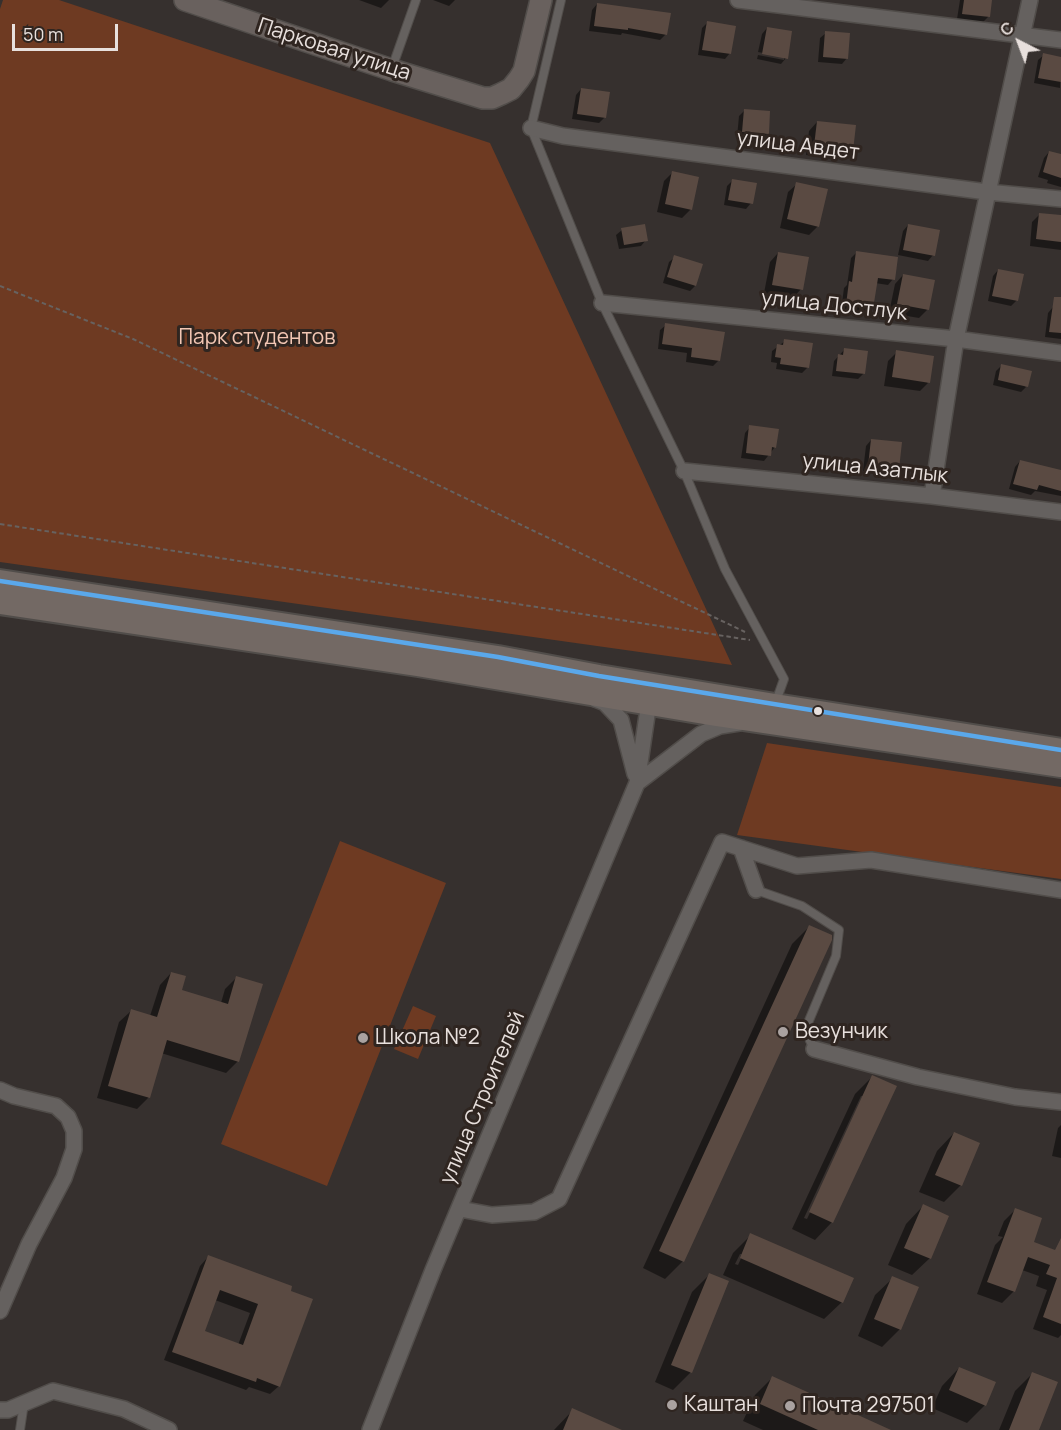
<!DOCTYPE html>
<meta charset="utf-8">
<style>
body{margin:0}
#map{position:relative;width:1061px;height:1430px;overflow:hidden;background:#36302e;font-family:Manrope,sans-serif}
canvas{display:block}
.north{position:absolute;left:989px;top:12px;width:60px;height:60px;-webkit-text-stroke:4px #2f2520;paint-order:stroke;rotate:318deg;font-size:16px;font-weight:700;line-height:24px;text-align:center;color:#e8e0dd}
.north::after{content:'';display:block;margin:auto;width:21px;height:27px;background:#e8e0dd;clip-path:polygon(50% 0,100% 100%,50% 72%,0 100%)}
.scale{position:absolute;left:12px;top:24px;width:106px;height:27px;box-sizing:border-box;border:3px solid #e8e0dd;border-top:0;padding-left:8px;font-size:18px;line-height:21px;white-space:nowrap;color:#e8e0dd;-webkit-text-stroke:4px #2f2520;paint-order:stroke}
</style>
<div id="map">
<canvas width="1061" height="1430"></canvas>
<div class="north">С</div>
<div class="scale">50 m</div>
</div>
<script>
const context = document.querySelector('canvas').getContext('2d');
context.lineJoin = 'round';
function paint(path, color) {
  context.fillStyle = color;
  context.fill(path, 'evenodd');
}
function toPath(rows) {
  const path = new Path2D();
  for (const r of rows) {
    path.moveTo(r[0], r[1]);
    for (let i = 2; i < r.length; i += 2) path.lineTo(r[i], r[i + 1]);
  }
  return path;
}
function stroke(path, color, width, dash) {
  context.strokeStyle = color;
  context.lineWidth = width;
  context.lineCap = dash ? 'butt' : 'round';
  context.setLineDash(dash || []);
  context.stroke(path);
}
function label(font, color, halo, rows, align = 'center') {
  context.font = font + ' Manrope,sans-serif';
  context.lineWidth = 6;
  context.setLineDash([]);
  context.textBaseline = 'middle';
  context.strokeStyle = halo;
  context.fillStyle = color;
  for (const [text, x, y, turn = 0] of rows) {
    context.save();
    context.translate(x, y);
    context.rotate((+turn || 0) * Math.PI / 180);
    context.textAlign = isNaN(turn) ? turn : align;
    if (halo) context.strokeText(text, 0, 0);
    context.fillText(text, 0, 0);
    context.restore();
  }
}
const green = toPath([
 [3,0,59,0,490,143,732,665,0,562,0,9],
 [767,743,1061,787,1061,879,737,835],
 [340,841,446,883,327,1186,221,1144],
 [413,1006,436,1016,418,1059,394,1049]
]);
const shadow = toPath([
 [359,0,389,0,381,8],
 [433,0,455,0,449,6],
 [960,0,991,0,988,17,983,22,957,19],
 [597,4,666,34,660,40,622,33,621,35,589,31,592,10],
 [707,23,730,53,725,59,698,55,702,28],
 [767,28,786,58,781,64,757,59,758,55,784,60,784,57,758,52,762,34],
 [826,33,847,58,842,64,818,62,820,38],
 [1044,55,1061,58,1060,88,1034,83,1038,60],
 [581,89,605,117,599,123,572,119,576,95],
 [744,111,767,134,762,139,737,137,739,116],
 [817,122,852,150,843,159,806,155,809,131],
 [1049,152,1061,156,1061,187,1047,183,1048,180,1038,177,1044,158],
 [672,173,691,209,682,218,657,212,664,181],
 [733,180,751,203,746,209,724,205,727,186],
 [797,184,818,226,809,235,780,228,788,192],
 [1039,215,1061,217,1061,250,1030,246,1032,222],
 [908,225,933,255,928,261,898,255,903,231],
 [622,230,646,240,641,246,619,249,616,235],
 [778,253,801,289,793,298,764,293,770,262],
 [856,253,893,279,888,285,875,283,872,308,866,314,841,310,844,288,847,285,851,258],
 [675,257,695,286,690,291,663,283,669,262],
 [998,270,1017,300,1011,306,988,301,993,276],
 [903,275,927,310,919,318,889,313,895,284],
 [1053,307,1061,308,1061,339,1045,337,1048,313],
 [666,325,719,360,713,366,686,362,687,353,658,349,660,330],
 [785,341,808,367,802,373,776,369,777,363,771,362,772,351],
 [845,349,864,373,858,379,832,376,834,361],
 [897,352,928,383,920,391,884,386,888,361],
 [1002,365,1026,387,1021,392,993,385,996,371],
 [750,427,775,447,764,461,741,458,745,433],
 [871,440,898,468,892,474,863,471,866,446],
 [1020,461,1061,472,1061,496,1035,491,1031,495,1009,489,1015,467],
 [810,926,683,1261,665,1279,643,1268,792,944],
 [171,973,180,991,221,1003,225,989,237,977,238,1061,226,1073,161,1053,148,1098,137,1109,97,1098,119,1022,131,1011,150,1016,160,985],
 [872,1077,832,1222,815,1240,792,1229,855,1094],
 [861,1096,864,1096,807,1219,804,1218],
 [1061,1125,1061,1158,1052,1156,1058,1128],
 [954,1133,961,1185,944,1202,919,1192,937,1151],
 [923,1206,930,1258,912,1275,888,1265,906,1224],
 [1015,1210,1025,1241,1061,1254,1061,1335,1058,1338,1033,1329,1047,1290,1036,1286,1039,1276,1022,1270,1014,1291,1002,1303,977,1294,995,1245,1003,1237,998,1236,1004,1221],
 [751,1235,842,1302,824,1319,723,1275,733,1253],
 [740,1254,743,1254,738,1265,735,1264],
 [208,1257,291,1287,279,1386,270,1394,249,1387,246,1390,164,1360,200,1266],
 [215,1300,250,1313,238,1345,203,1332],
 [709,1275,727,1282,690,1373,673,1390,655,1382,692,1292],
 [893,1278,900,1329,882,1347,858,1336,875,1295],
 [959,1368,985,1405,967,1423,932,1408,942,1386],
 [1032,1374,1037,1430,999,1430,1015,1391],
 [772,1378,888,1430,763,1430,743,1421,755,1395],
 [573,1410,618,1430,554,1430]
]);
const building = toPath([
 [964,0,992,0,990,17,962,14],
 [597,3,671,13,667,35,628,28,628,30,594,26],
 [707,21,736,26,731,54,702,50],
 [767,27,792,31,788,59,762,54],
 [825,31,850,33,848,59,823,57],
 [1043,53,1061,57,1061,82,1038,78],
 [581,88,610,92,606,118,577,114],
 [744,109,770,111,769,134,742,132],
 [817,121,856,125,853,151,814,146],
 [1049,151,1061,154,1061,178,1043,172],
 [672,171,699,177,692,210,665,204],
 [732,179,757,183,753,204,728,200],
 [796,182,828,189,819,227,787,219],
 [1039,213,1061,215,1061,242,1036,239],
 [645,224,648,241,624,245,621,228],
 [908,224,940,230,935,256,903,250],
 [856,251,898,257,895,280,878,278,873,309,846,305,849,281,852,282],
 [778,252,809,257,803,290,772,285],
 [674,255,703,264,696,286,667,277],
 [998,269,1024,274,1018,301,992,296],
 [903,274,935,280,929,310,897,304],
 [1054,297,1061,297,1061,333,1049,332],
 [665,323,725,332,720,361,691,357,692,348,662,344],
 [784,339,813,343,809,368,780,364,781,358,775,357,777,344,783,345],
 [844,348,868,351,865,374,836,371,838,354,843,355],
 [896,350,934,356,930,383,892,377],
 [1001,364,1032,371,1028,387,998,380],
 [749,425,779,429,776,448,772,447,771,456,746,453],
 [871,439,902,442,899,469,868,466],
 [1020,460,1061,470,1061,491,1039,485,1037,490,1013,484],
 [809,925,832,935,832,940,684,1262,659,1251],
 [171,972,186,976,182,990,228,1004,236,976,263,984,239,1062,167,1040,150,1098,108,1086,131,1009,157,1017],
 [872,1075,897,1086,833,1223,809,1212],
 [954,1132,980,1143,962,1186,935,1175],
 [923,1204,949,1216,931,1259,904,1248],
 [1015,1208,1042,1218,1034,1242,1055,1250,1061,1238,1061,1324,1043,1317,1057,1278,1046,1274,1050,1265,1028,1257,1015,1292,987,1282],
 [750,1233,854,1278,843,1303,740,1258],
 [208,1255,292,1286,291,1291,313,1299,280,1387,257,1378,256,1382,172,1352],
 [220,1290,258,1304,243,1345,205,1331],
 [709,1273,729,1281,692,1373,671,1365],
 [892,1276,919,1287,901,1330,874,1319],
 [959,1367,996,1382,986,1406,949,1390],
 [1032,1372,1058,1382,1039,1430,1009,1430],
 [772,1376,891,1430,818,1430,760,1404],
 [572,1408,622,1430,563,1430]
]);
const path = toPath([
 [0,286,133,339,745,632],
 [0,524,750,640]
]);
const lane = toPath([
 [561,0,531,128,602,303,684,471,725,569,784,679,775,704],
 [392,68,416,0],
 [756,890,802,906,839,930,836,956,805,1030,814,1049],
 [20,1430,24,1403]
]);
const street = toPath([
 [738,0,1061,40],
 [531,128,563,136,987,192,1061,199],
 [602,303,956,339,1061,353],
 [684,471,932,496,1061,512],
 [932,496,956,339,1030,0],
 [595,699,605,703,621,720,635,774],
 [637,783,701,734,720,726,739,723],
 [741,848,756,890],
 [814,1049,918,1077,1015,1097,1061,1102],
 [0,1090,14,1096,56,1106,68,1117,74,1131,74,1149,64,1178,29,1244,0,1311],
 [460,1209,492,1215,534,1212,559,1199,722,842,797,866,871,860,1061,890],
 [0,1410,8,1410,53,1391,124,1409,169,1430],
 [370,1430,433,1270,637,783,650,695]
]);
const secondary = toPath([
 [185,0,392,70,483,98,492,98,501,94,511,89,519,79,524,71,541,0]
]);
const primary = toPath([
 [0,581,498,657,599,676,775,705,1061,750],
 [0,603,418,665,716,715,1061,766]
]);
const bus1 = toPath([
 [0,581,498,657,599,676,1061,750]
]);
const markers = [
 [818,711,5,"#e8e0dd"],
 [783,1032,6,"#aaa2a0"],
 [363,1038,6,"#aaa2a0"],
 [672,1405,6,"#aaa2a0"],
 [790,1406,6,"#aaa2a0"]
];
const streetNames = [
 ["Парковая улица",334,50,18],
 ["улица Авдет",798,146,7],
 ["улица Достлук",834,306,6],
 ["улица Азатлык",875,469,6],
 ["улица Строителей",483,1098,-67]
];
const parkNames = [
 ["Парк студентов",257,338]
];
const poiNames = [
 ["Везунчик",795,1032],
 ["Школа №2",375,1038],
 ["Каштан",684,1405],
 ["Почта 297501",802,1406]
];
paint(green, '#6e3a22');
paint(shadow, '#0007');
paint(building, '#5a4a42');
stroke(lane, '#514d4a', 10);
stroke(street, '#514d4a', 18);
stroke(secondary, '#514d4a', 24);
stroke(primary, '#514d4a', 26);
stroke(path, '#676260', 2, [4.5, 3]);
stroke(lane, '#65615f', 8);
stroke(street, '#65615f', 15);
stroke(secondary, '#69615e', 21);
stroke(primary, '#736964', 22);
stroke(bus1, '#5aa8eb', 4.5);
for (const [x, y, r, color] of markers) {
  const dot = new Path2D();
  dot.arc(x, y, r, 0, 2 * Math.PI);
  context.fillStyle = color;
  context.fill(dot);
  stroke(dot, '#2f2520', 2);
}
label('21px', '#e8e0dd', '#2f2520', streetNames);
label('21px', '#f3c7b4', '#2f2520', parkNames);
label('21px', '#e8e0dd', '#2f2520', poiNames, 'left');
</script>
